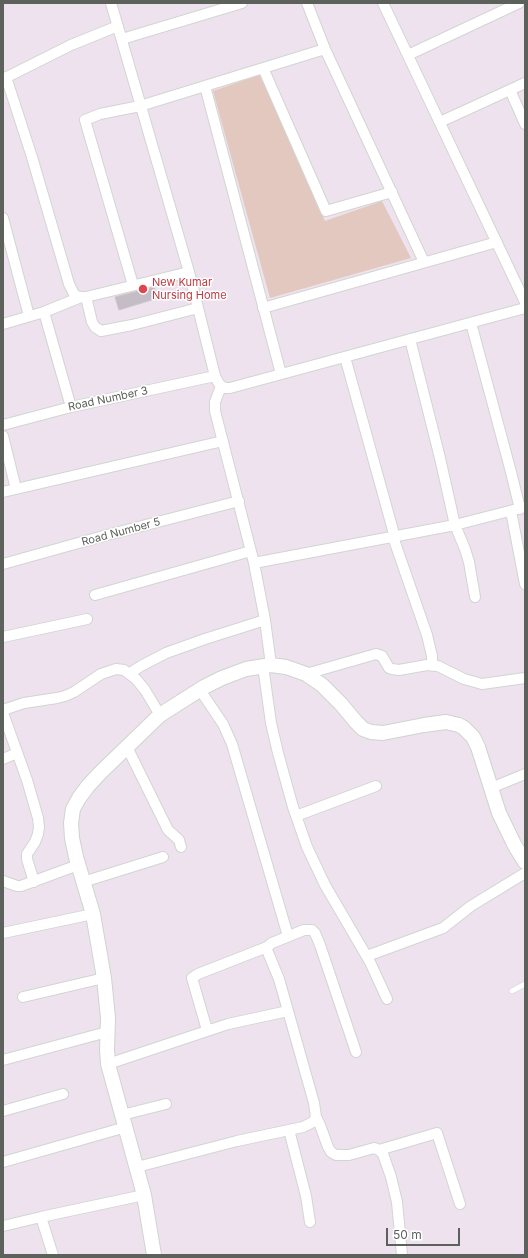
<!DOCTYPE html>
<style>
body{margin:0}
#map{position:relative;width:528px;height:1258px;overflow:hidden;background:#ede2ed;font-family:Inter,sans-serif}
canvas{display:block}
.frame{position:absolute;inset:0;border:4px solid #5c625b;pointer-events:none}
.scale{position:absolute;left:386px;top:1228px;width:74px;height:18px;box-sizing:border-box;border:2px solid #5c625b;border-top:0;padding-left:5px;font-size:12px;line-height:14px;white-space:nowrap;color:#5c625b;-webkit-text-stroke:3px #fff;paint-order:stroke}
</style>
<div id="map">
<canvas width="528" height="1258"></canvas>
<div class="frame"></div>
<div class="scale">50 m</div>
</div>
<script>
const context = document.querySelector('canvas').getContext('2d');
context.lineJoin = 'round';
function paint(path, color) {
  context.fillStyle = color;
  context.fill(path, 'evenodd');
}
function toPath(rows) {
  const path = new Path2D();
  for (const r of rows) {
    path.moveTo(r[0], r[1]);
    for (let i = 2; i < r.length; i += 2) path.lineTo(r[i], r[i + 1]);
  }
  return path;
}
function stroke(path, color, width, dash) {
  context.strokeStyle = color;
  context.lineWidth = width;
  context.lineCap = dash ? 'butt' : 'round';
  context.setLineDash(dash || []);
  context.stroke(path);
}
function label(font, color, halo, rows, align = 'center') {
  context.font = font + ' Inter,sans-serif';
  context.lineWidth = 3;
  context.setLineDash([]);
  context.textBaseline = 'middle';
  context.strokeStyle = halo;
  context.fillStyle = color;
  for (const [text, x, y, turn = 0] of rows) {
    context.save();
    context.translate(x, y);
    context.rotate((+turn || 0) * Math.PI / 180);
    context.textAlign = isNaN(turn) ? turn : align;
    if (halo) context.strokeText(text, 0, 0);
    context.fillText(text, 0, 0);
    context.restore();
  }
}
const green = toPath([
 [262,74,325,221,382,201,411,258,270,298,213,91]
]);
const building = toPath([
 [154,287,158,298,119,310,115,297,154,287]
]);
const lane = toPath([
 [512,991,525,984]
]);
const street = toPath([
 [111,3,189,272,215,376,218,382,221,386,225,388,230,388,525,308],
 [307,3,325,49,424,262],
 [383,3,525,302],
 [122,39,242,3],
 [408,55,519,3],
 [263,68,326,211,392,192],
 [6,77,32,157,69,284,75,296,81,297,86,297,189,272],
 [3,79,71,45,118,26],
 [205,86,281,374],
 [510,90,525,124],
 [440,122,525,83],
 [3,218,29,316],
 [133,285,85,120,100,114,140,106,325,49],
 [86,297,92,322,95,327,101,331,132,325,198,308],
 [263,308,497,242],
 [44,312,71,407],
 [471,323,511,472,520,509],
 [3,324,44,312,81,297],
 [410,339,440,458,455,525,465,549,469,562,475,597],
 [345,357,394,534,393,537,427,635,432,656,432,666],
 [221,386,215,402,215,411,254,563,265,620,271,665],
 [3,425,71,407,215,376],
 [3,436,16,489],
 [3,492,223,441],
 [511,511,525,584],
 [254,563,455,525,525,507],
 [3,564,107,535,239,501],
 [95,595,251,551],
 [3,637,87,619],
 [263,666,271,723,278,753,293,807,307,847,325,885,370,962,387,999],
 [130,673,141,666,166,653,205,639,265,620],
 [306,674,376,654,382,656,389,668,392,669,399,670,427,665,438,666,464,679,482,684,525,678],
 [200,690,223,724,232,744,288,936],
 [3,710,24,703,57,698,65,696,74,692,101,674,116,669,124,670,136,679,145,690,160,715],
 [3,713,27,780,38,818,39,827,38,834,35,842,27,854,27,859,34,882],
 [127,747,168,830,179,840,181,847],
 [3,759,17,753],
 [491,788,525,774],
 [296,816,376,786],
 [3,881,17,886,21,886,78,865],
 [83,882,163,857],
 [3,933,93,914],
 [367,956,443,928,471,906,525,873],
 [23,997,104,978],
 [207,1030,192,978,198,974,267,947],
 [3,1060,107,1032],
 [108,1064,228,1024,288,1011],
 [3,1111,63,1094],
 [122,1115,166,1104],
 [316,1117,320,1125,328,1147,331,1152,336,1155,349,1155,374,1148,379,1150,383,1154,391,1177,397,1202,402,1255],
 [289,1130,306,1196,310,1222],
 [379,1150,437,1133,460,1204],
 [3,1162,126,1127],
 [137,1167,237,1141,303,1127,313,1122,316,1117,314,1103,279,979,267,950,267,947,272,943,304,930,312,930,315,933,320,945,356,1052],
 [41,1217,53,1255],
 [3,1226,41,1217,144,1195]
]);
const secondary = toPath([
 [154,1255,144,1195,108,1064,107,1050,108,1018,104,978,93,914,76,857,72,838,71,823,73,809,79,798,88,786,100,773,160,715,204,687,222,678,246,669,271,665,286,667,306,674,322,685,341,704,356,722,363,729,371,732,383,733,424,725,446,722,459,725,464,728,473,737,478,747,499,813,515,846,525,862]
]);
const markers = [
 [143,289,5,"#e0444e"]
];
const healthNames = [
 ["New Kumar",152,283],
 ["Nursing Home",152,296]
];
const streetNames = [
 ["Road Number 3",108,399,-12],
 ["Road Number 5",121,532,-15]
];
paint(green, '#e3c8c0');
paint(building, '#c4bdc5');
stroke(building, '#cfc1d1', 1);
stroke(lane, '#d1d6d0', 6);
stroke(street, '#d1d6d0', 12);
stroke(secondary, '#ced5cd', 16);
stroke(lane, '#fff', 5);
stroke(street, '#fff', 10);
stroke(secondary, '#fff', 14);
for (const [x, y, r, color] of markers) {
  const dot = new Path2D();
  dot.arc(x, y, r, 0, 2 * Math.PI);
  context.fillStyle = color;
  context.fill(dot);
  stroke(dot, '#fff', 1.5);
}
label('11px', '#be3a42', '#fff', healthNames, 'left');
label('11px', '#5c625b', '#fff', streetNames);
</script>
